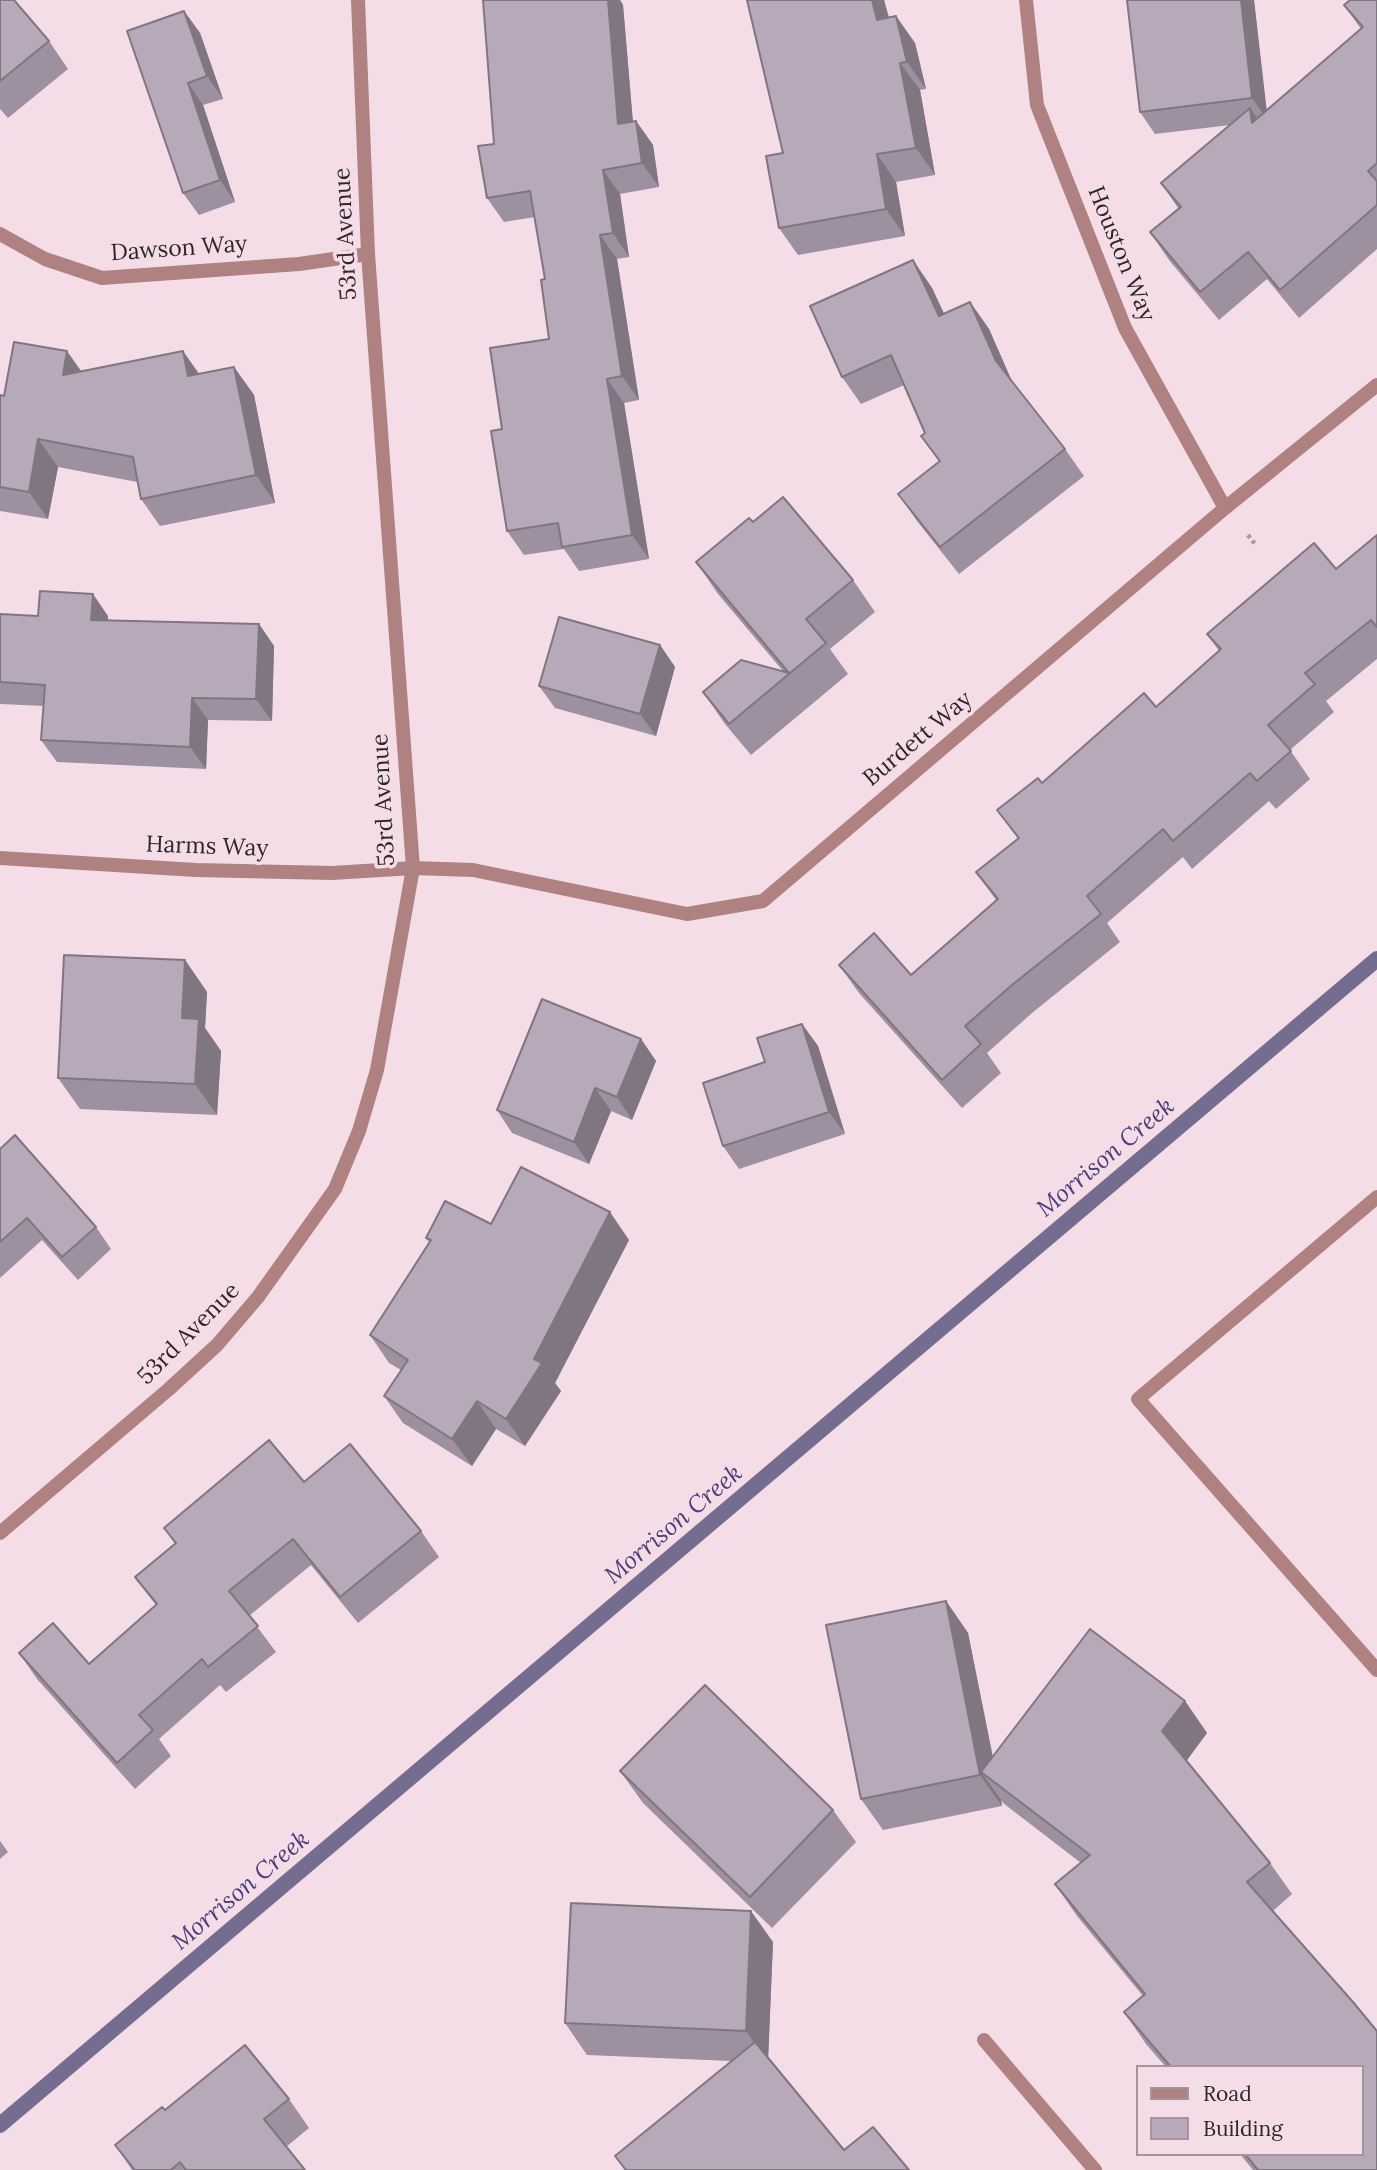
<!DOCTYPE html>
<style>
body{margin:0}
#map{position:relative;width:1377px;height:2170px;overflow:hidden;background:#f5dde7;font-family:Lora,serif}
canvas{display:block}
.legend{position:absolute;left:1136px;top:2065px;width:228px;height:91px;box-sizing:border-box;background:#f5dde7;border:2px solid #a6949b;margin:0;padding:9px 12px;list-style:none;font-size:21px;color:#2f262a}
.legend li{display:flex;align-items:center;gap:14px;height:35px}
.legend b{width:35px;border:2px solid #a6949b}
</style>
<div id="map">
<canvas width="1377" height="2170"></canvas>
<ul class="legend">
<li><b style="height:9px;background:#af8181"></b>Road</li>
<li><b style="height:19px;background:#b7a8ba"></b>Building</li>
</ul>
</div>
<script>
const context = document.querySelector('canvas').getContext('2d');
context.lineJoin = 'round';
function toPath(rows) {
  const path = new Path2D();
  for (const r of rows) {
    path.moveTo(r[0], r[1]);
    for (let i = 2; i < r.length; i += 2) path.lineTo(r[i], r[i + 1]);
  }
  return path;
}
function stroke(path, color, width, dash) {
  context.strokeStyle = color;
  context.lineWidth = width;
  context.lineCap = dash ? 'butt' : 'round';
  context.setLineDash(dash || []);
  context.stroke(path);
}
function paint(path, color) {
  context.fillStyle = color;
  context.fill(path, 'evenodd');
}
function label(font, color, halo, rows, align = 'center') {
  context.font = font + ' Lora,serif';
  context.lineWidth = 7;
  context.setLineDash([]);
  context.textBaseline = 'middle';
  context.strokeStyle = halo;
  context.fillStyle = color;
  for (const [text, x, y, turn = 0] of rows) {
    context.save();
    context.translate(x, y);
    context.rotate((+turn || 0) * Math.PI / 180);
    context.textAlign = isNaN(turn) ? turn : align;
    if (halo) context.strokeText(text, 0, 0);
    context.fillText(text, 0, 0);
    context.restore();
  }
}
const stream = toPath([
 [0,2125,1377,959]
]);
const path = toPath([
 [1248,535,1255,544]
]);
const service = toPath([
 [1377,1197,1138,1399,1377,1670]
]);
const minor = toPath([
 [1026,0,1037,105,1125,328,1225,508],
 [0,234,45,259,102,278,299,264,368,254],
 [0,858,196,870,332,873,413,868,473,870,687,914,763,901,1225,508,1377,385],
 [984,2040,1095,2170]
]);
const tertiary = toPath([
 [0,1533,169,1389,217,1345,258,1297,335,1189,359,1131,377,1070,413,868,368,254,358,0]
]);
const wall = toPath([
 [0,0,49,41,68,69,8,118,0,109],
 [483,0,620,0,623,5,633,122,636,121,653,145,659,187,620,194,629,257,617,259,639,400,624,403,649,559,579,571,564,549,524,555,507,531,502,429,549,339,545,279,535,217,504,222,487,198,494,144],
 [747,0,884,0,889,17,896,16,915,43,926,89,920,90,935,175,896,182,905,236,798,255,779,228,783,153],
 [1127,0,1254,0,1266,110,1361,29,1344,5,1377,0,1377,249,1299,318,1267,279,1219,320,1169,260,1150,232,1178,208,1161,183,1230,125,1155,134,1140,112],
 [184,11,200,33,223,99,203,105,235,202,199,215,183,193],
 [913,260,932,288,944,314,970,302,989,329,1012,382,1065,449,1084,476,959,574,917,521,898,494,939,462,921,436,925,433,904,385,861,404,842,377],
 [234,367,254,395,275,503,160,526,141,499,137,482,58,467,48,519,0,511,0,395,4,396,81,371,199,374],
 [753,522,853,580,875,612,830,649,848,674,751,755,725,724,703,692,783,671,718,594,696,562],
 [1377,535,1377,659,1326,701,1334,712,1290,750,1310,779,1276,809,1269,801,1192,869,1183,857,1107,923,1120,942,1032,1013,987,1053,1001,1073,962,1108,859,993,839,965,911,975,996,900,976,872,1018,839,997,810,1042,783,1156,707,1219,651,1207,634,1336,569],
 [0,614,38,616,108,616,108,620,259,624,274,646,272,721,208,720,206,769,57,762,41,740,44,706,0,704],
 [660,645,675,667,656,736,555,708,539,686],
 [185,960,207,992,205,1028,221,1051,217,1115,80,1109,58,1078],
 [802,1024,818,1046,845,1134,739,1169,723,1146,765,1062],
 [641,1039,656,1061,632,1120,611,1111,589,1164,512,1133,497,1110],
 [0,1149,96,1227,111,1249,78,1280,42,1240,0,1278],
 [491,1224,629,1240,555,1383,561,1391,525,1446,496,1429,472,1466,403,1423,384,1396,401,1370,389,1363,370,1335,429,1242,426,1238],
 [304,1482,421,1531,439,1557,358,1623,311,1565,249,1616,276,1652,226,1692,220,1685,159,1739,171,1756,135,1789,37,1679,19,1653,89,1664,156,1605,135,1577,175,1544,164,1528],
 [946,1601,968,1633,993,1757,1090,1629,1185,1701,1207,1733,1186,1760,1270,1863,1292,1894,1273,1911,1377,2031,1377,2170,1253,2170,1240,2154,1361,2154,1361,2067,1166,2067,1146,2044,1124,2012,1143,1996,1077,1916,1055,1884,1081,1863,1003,1803,1001,1800,1002,1806,883,1830,861,1799,826,1625],
 [620,1771,833,1810,856,1842,772,1928,643,1803],
 [0,1841,8,1852,0,1859],
 [773,1942,768,2057,844,2150,909,2170,625,2170,615,2156,731,2061,587,2055,565,2023],
 [289,2099,309,2128,286,2147,305,2170,132,2170,115,2145,165,2110]
]);
const shadedWall = toPath([
 [605,0,620,0,623,5,635,148,618,124],
 [872,0,884,0,896,47,877,20],
 [1241,0,1254,0,1268,121,1252,98],
 [184,11,200,33,223,99,207,76],
 [896,16,915,43,926,89,907,62],
 [900,63,920,90,935,175,916,148],
 [188,83,203,105,235,202,220,180],
 [1250,108,1269,136,1252,123],
 [636,121,653,145,659,187,642,163],
 [877,154,896,182,905,236,886,209],
 [603,170,620,194,629,257,613,233],
 [600,235,617,259,639,400,622,376],
 [913,260,932,288,958,343,939,316],
 [970,302,989,329,1015,388,996,361],
 [67,351,86,378,63,375],
 [183,351,202,378,188,376],
 [234,367,254,395,275,503,256,475],
 [607,379,624,403,649,559,632,535],
 [38,439,58,467,48,519,29,492],
 [93,594,108,616,107,642,91,620],
 [259,624,274,646,272,721,256,699],
 [660,645,675,667,656,736,640,714],
 [192,698,208,720,206,769,190,747],
 [185,960,207,992,205,1028,221,1051,217,1115,195,1084,182,1018],
 [802,1024,818,1046,845,1134,829,1112],
 [641,1039,656,1061,632,1120,617,1097],
 [595,1088,611,1111,589,1164,574,1142],
 [610,1212,629,1240,555,1383,561,1391,525,1446,506,1419,534,1359],
 [477,1401,496,1429,472,1466,452,1439],
 [946,1601,968,1633,998,1784,981,1772,1001,1800,1002,1806,980,1775],
 [1185,1701,1207,1733,1185,1763,1162,1731],
 [751,1911,773,1942,768,2063,746,2031]
]);
const building = toPath([
 [0,0,14,0,49,41,0,81,0,0],
 [483,0,608,0,618,124,636,121,642,163,603,170,613,233,600,235,622,376,607,379,632,535,562,547,558,523,507,531,491,431,502,429,490,348,549,339,541,280,545,279,530,191,487,198,478,146,494,144,483,0],
 [747,0,872,0,877,20,896,16,907,62,900,63,916,148,877,154,886,209,779,228,766,156,783,153,747,0],
 [1127,0,1241,0,1252,98,1140,112,1127,0],
 [1350,0,1377,0,1377,163,1368,171,1377,181,1377,205,1280,290,1248,252,1200,292,1150,232,1181,207,1161,183,1250,108,1252,123,1363,27,1344,5,1350,0],
 [184,11,207,76,188,83,220,180,183,193,127,31,184,11],
 [913,260,939,316,970,302,996,361,1065,449,940,547,898,494,940,461,921,436,925,433,891,355,842,377,810,306,913,260],
 [14,342,67,351,63,375,183,351,188,376,234,367,256,475,141,499,133,457,38,439,29,492,0,487,0,395,4,396,14,342],
 [783,497,853,580,806,619,826,643,729,724,703,692,741,660,789,673,696,562,749,518,753,522,783,497],
 [1377,535,1377,627,1371,620,1305,673,1315,684,1268,725,1291,751,1257,781,1250,773,1173,841,1163,829,1087,896,1101,914,1012,985,965,1026,981,1044,942,1080,839,965,874,933,911,975,998,899,976,872,1019,838,997,810,1038,778,1042,783,1144,693,1156,707,1221,649,1207,634,1314,543,1336,569,1377,535],
 [40,591,93,594,91,620,259,624,256,699,192,698,190,747,41,740,45,685,0,682,0,614,38,616,40,591],
 [559,617,660,645,640,714,539,686,559,617],
 [64,955,185,960,182,1018,199,1019,195,1084,58,1078,64,955],
 [542,999,641,1039,617,1097,595,1088,574,1142,497,1110,542,999],
 [802,1024,829,1112,723,1146,703,1083,765,1062,757,1038,802,1024],
 [15,1135,96,1227,62,1257,27,1218,0,1242,0,1149,15,1135],
 [521,1167,610,1212,534,1359,542,1363,506,1419,477,1401,452,1439,384,1396,408,1360,370,1335,431,1240,426,1238,445,1201,491,1224,521,1167],
 [269,1440,304,1482,350,1444,421,1531,340,1597,293,1539,229,1591,258,1626,208,1667,202,1659,139,1715,153,1730,117,1763,19,1653,53,1623,89,1664,157,1604,135,1577,176,1543,164,1528,269,1440],
 [946,1601,980,1775,861,1799,826,1625,946,1601],
 [1090,1629,1185,1701,1162,1731,1270,1863,1247,1882,1353,2002,1377,2031,1377,2170,1258,2170,1245,2154,1361,2154,1361,2067,1171,2067,1124,2012,1145,1994,1055,1884,1090,1855,981,1772,1090,1629],
 [705,1685,833,1810,750,1897,620,1771,705,1685],
 [571,1903,751,1911,746,2031,565,2023,571,1903],
 [755,2042,844,2150,873,2127,909,2170,626,2170,615,2156,755,2042],
 [245,2045,289,2099,264,2119,305,2170,186,2170,180,2162,171,2170,135,2170,115,2145,162,2107,165,2110,245,2045]
]);
const streetNames = [
 ["53rd Avenue",346,234,-93],
 ["Dawson Way",179,249,-4],
 ["Houston Way",1121,254,68],
 ["Burdett Way",918,739,-40],
 ["53rd Avenue",384,800,-93],
 ["Harms Way",207,847,2],
 ["53rd Avenue",189,1334,-45]
];
const waterNames = [
 ["Morrison Creek",1106,1158,-40],
 ["Morrison Creek",674,1525,-40],
 ["Morrison Creek",241,1891,-40]
];
stroke(stream, '#756d8f', 16);
stroke(path, '#aa989f', 4.5, [3.5, 3.5]);
stroke(service, '#af8181', 14);
stroke(minor, '#af8181', 14);
stroke(tertiary, '#af8181', 14);
paint(wall, '#9d90a0');
paint(shadedWall, '#807682');
paint(building, '#b7a8ba');
stroke(building, '#807682', 2);
label('23px', '#2f262a', '#f5dde7', streetNames);
label('italic 24px', '#4b407b', '#f5dde7', waterNames);
</script>
